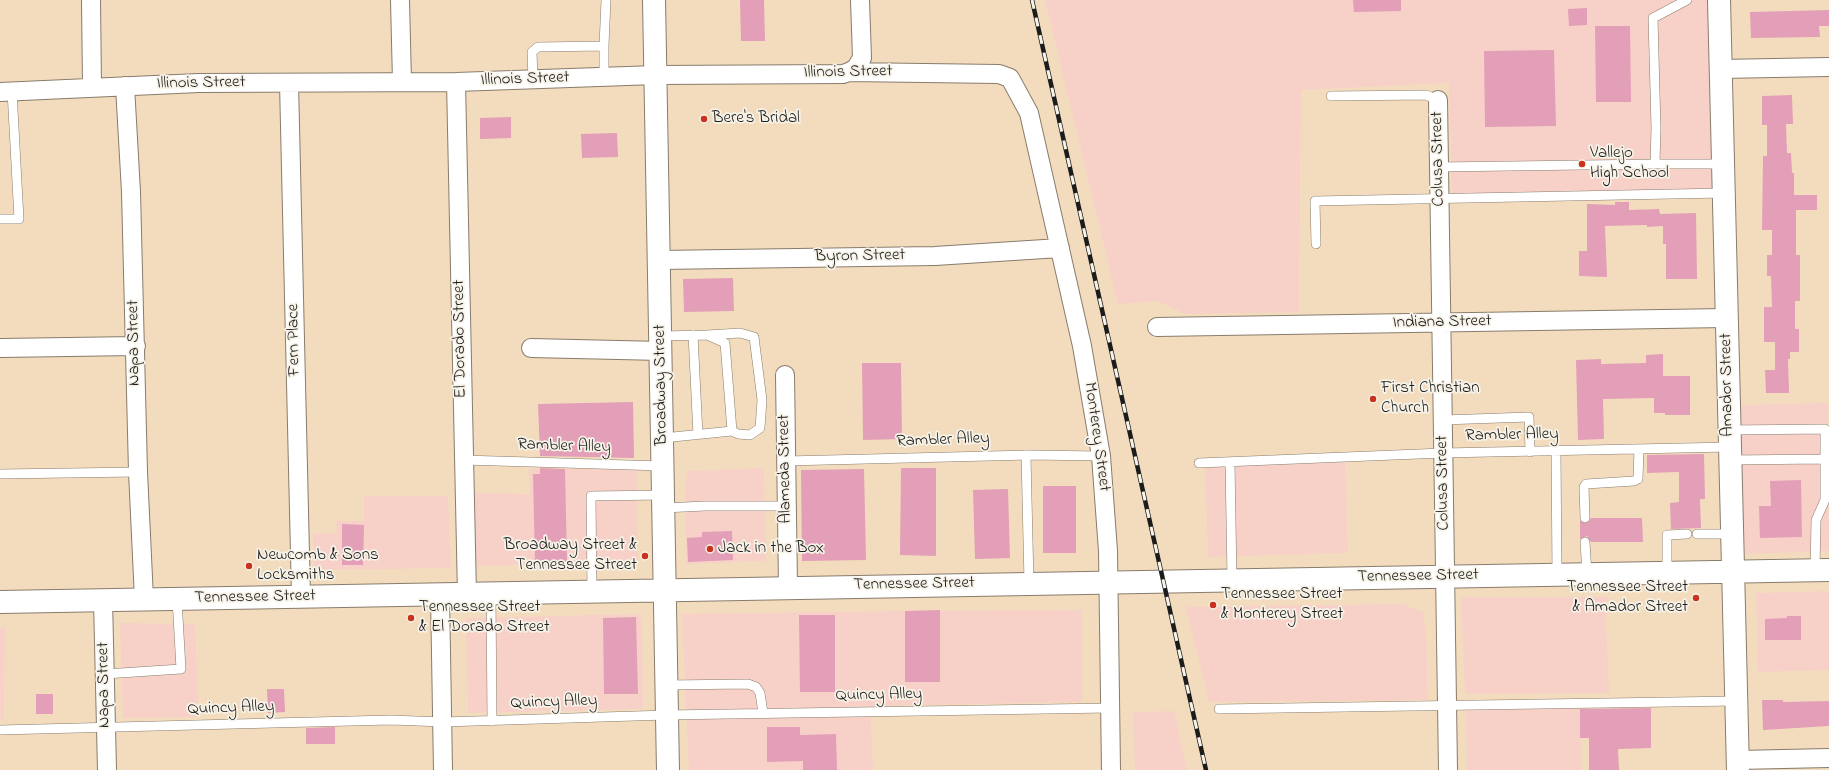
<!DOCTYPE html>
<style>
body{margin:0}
canvas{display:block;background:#f3dcbd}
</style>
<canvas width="1829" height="770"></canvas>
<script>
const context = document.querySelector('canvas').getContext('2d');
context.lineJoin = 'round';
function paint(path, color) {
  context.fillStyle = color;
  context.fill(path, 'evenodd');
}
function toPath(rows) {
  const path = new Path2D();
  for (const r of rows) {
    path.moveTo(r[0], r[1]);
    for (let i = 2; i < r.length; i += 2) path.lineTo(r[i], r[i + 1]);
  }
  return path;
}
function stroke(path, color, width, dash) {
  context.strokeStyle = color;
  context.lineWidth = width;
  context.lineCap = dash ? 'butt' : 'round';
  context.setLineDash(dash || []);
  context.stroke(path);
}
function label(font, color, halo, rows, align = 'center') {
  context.font = font + ' "Indie Flower",sans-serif';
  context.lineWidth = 3.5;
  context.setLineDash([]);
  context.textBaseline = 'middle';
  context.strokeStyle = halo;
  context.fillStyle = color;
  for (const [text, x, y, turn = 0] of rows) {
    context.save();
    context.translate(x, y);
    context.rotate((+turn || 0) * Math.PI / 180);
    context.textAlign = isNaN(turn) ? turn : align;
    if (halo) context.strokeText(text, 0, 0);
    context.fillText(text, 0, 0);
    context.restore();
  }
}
const built = toPath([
 [1045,0,1708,0,1715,191,1452,196,1449,83,1301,90,1299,312,1185,314,1158,301,1118,304],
 [1828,403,1829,551,1742,554,1739,405],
 [1345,459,1348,553,1208,557,1205,466],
 [764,468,766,561,686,564,685,481,688,471],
 [529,469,637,469,638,559,636,563,478,566,471,559,470,493,530,494],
 [364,496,448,496,451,568,314,570,313,534,337,533,336,521,364,521],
 [1829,591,1829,670,1758,672,1756,593],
 [1461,597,1608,597,1606,622,1609,693,1465,694],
 [1403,604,1423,612,1426,634,1428,700,1209,702,1186,607],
 [1082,610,1082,702,870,706,873,770,689,770,682,614,905,611],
 [637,614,641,617,642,622,643,709,468,713,466,618],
 [120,623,195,624,199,717,123,718],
 [0,627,5,627,4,719,0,719],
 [1580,707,1581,770,1467,770,1466,708],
 [1174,711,1187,770,1135,770,1133,712]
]);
const building = toPath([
 [740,0,764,0,765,41,741,41],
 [1353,0,1401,0,1401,11,1354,12],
 [1587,8,1587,25,1569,26,1568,9],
 [1829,10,1829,26,1819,26,1820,37,1751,38,1750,12],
 [1595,26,1630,26,1631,102,1596,102],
 [1554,50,1556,126,1485,127,1484,51],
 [1792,95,1793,124,1786,124,1787,153,1791,153,1792,173,1794,173,1794,195,1817,195,1817,210,1796,210,1796,255,1800,255,1800,301,1795,301,1795,329,1799,329,1799,352,1790,352,1790,359,1788,359,1789,393,1766,393,1765,370,1775,370,1775,342,1764,342,1764,307,1772,307,1771,276,1767,276,1767,255,1772,255,1772,230,1762,230,1763,156,1767,156,1767,125,1762,125,1762,96],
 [511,117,511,138,480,139,480,118],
 [617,133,618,157,582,158,581,134],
 [1615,202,1629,202,1629,210,1659,209,1660,214,1696,213,1697,279,1666,279,1666,244,1663,244,1663,226,1647,227,1647,225,1605,226,1607,277,1579,276,1579,251,1587,251,1587,204,1615,205],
 [733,278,734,311,684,312,683,279],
 [1663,354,1663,376,1690,376,1690,415,1665,415,1665,413,1654,413,1654,398,1603,399,1604,439,1578,440,1576,360,1601,359,1601,364,1646,363,1646,355],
 [862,363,901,363,902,439,863,440],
 [633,402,634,458,540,456,538,404],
 [1704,454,1705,499,1700,499,1701,528,1671,529,1670,503,1679,502,1679,472,1647,473,1647,455],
 [540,468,565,469,567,562,535,563,533,474,540,474],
 [901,468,936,468,936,556,900,555],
 [864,469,866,560,802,561,801,470],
 [1801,480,1802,537,1760,538,1759,506,1771,506,1770,481],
 [1043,486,1076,486,1076,553,1043,553],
 [1008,489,1010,558,975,559,973,490],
 [1591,518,1642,518,1643,542,1591,542,1587,536,1580,539,1580,521,1588,523],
 [342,524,364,525,363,565,342,565],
 [732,531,733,560,688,562,687,538,702,537,702,532],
 [940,610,940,682,905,682,905,611],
 [799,615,835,615,835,692,800,692],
 [1787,616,1801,616,1801,640,1765,640,1765,619,1787,618],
 [636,617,638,694,604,694,603,618],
 [267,689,284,689,285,712,268,713],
 [36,694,53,694,53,714,36,714],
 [1762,700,1783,700,1783,702,1829,701,1829,726,1763,730],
 [1651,708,1651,748,1618,749,1619,770,1589,770,1589,738,1580,738,1580,709],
 [335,727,335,744,306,744,306,728],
 [767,727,800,727,800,735,836,734,837,770,803,770,803,761,767,762]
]);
const lane = toPath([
 [1687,0,1653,18,1656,128,1655,164,1723,164],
 [604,46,604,77],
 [533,79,532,52,538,47,604,46,606,0],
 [1331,96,1426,95,1438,100],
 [1439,167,1655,164],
 [0,219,19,219,12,91],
 [1316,244,1315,201,1724,193],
 [693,335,698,435],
 [661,336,707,335,725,343,732,431,738,434,750,435,760,428,762,400,754,337,740,333,707,335],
 [1443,420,1529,417,1530,452],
 [1729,430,1825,429,1825,459,1730,460],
 [663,438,732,431],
 [1556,451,1557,575],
 [1026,455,1029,583],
 [463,460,663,466],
 [786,461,1030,455,1101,456],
 [1230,462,1232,580],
 [1199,463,1443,453,1730,447],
 [0,474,138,472],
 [664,508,705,506,787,506],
 [1585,518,1584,487,1586,484,1634,481,1638,479,1639,449],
 [1697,534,1732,534],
 [1585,542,1587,574],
 [1815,570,1816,520,1825,500,1825,459],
 [1667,573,1667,535,1687,534],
 [592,592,591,496,664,495],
 [491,595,492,721],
 [105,674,181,669,177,599],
 [667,685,748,684,756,687,760,693,763,713],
 [1219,709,1736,701],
 [0,730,391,720,443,722,667,715,1110,708]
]);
const street = toPath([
 [91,0,92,86],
 [400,0,402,82],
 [1720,69,1829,67],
 [849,72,856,68,862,58,860,0],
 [456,82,467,595],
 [289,83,301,597],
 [125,86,131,192,138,472,144,599],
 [0,92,199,83,456,82,656,75,843,74,849,72,999,74,1010,78,1029,113,1082,346,1101,456,1108,551,1111,770],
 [1438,100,1448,770],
 [659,260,935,256,1060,248],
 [1157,327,1726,318],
 [0,348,136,346],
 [531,348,662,351],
 [785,375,788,587],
 [440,595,443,770],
 [103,600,107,770],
 [1738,760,1829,758]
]);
const secondary = toPath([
 [654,0,668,770],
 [1719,0,1738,770],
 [0,602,1829,570]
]);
const rail = toPath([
 [1032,0,1206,770]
]);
const markers = [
 [704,119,4,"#c8321e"],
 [1582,164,4,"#c8321e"],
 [1373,399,4,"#c8321e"],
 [710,549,4,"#c8321e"],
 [645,556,4,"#c8321e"],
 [249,566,4,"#c8321e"],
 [1696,598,4,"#c8321e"],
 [1213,605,4,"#c8321e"],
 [411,618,4,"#c8321e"]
];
const streetNames = [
 ["Illinois Street",848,73,-1],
 ["Illinois Street",525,80,-2],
 ["Illinois Street",201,84,-1],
 ["Colusa Street",1439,159,-91],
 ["Byron Street",860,257,-1],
 ["Indiana Street",1442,323,-1],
 ["El Dorado Street",461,339,-91],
 ["Fern Place",295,340,-91],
 ["Napa Street",135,343,-91],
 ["Broadway Street",662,385,-91],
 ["Amador Street",1728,385,-91],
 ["Rambler Alley",1512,436,-1],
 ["Monterey Street",1096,437,82],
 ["Rambler Alley",943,441,-2],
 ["Rambler Alley",564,447,2],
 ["Alameda Street",786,469,-91],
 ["Colusa Street",1444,483,-91],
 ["Tennessee Street",1418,577,-1],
 ["Tennessee Street",914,585,-1],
 ["Tennessee Street",255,598,-1],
 ["Napa Street",105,685,-91],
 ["Quincy Alley",879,696,-1],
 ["Quincy Alley",554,703,-2],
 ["Quincy Alley",231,709,-2]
];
const poiNames = [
 ["Bere's Bridal",712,119],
 ["Vallejo",1590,154],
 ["High School",1590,174],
 ["First Christian",1381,389],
 ["Church",1381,409],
 ["Broadway Street &",637,546,"right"],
 ["Tennessee Street",637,566,"right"],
 ["Jack in the Box",718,549],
 ["Newcomb & Sons",257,556],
 ["Locksmiths",257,576],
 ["Tennessee Street",1688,588,"right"],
 ["& Amador Street",1688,608,"right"],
 ["Tennessee Street",1221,595],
 ["& Monterey Street",1221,615],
 ["Tennessee Street",419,608],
 ["& El Dorado Street",419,628]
];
paint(built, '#f7d1c8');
paint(building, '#e39eb8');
stroke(lane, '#887c6c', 10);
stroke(street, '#887c6c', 20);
stroke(secondary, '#887c6c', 24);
stroke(lane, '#fff', 9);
stroke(street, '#fff', 18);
stroke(secondary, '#fff', 22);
stroke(rail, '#1c1c1c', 4.5);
stroke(rail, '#f7f3e8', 3, [9]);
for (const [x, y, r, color] of markers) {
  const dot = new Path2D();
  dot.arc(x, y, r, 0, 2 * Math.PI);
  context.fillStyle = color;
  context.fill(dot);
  stroke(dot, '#f7f3e8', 1.5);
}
label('17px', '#1c1c1c', '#f7f3e8', streetNames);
label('17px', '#1c1c1c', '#f7f3e8', poiNames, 'left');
</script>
